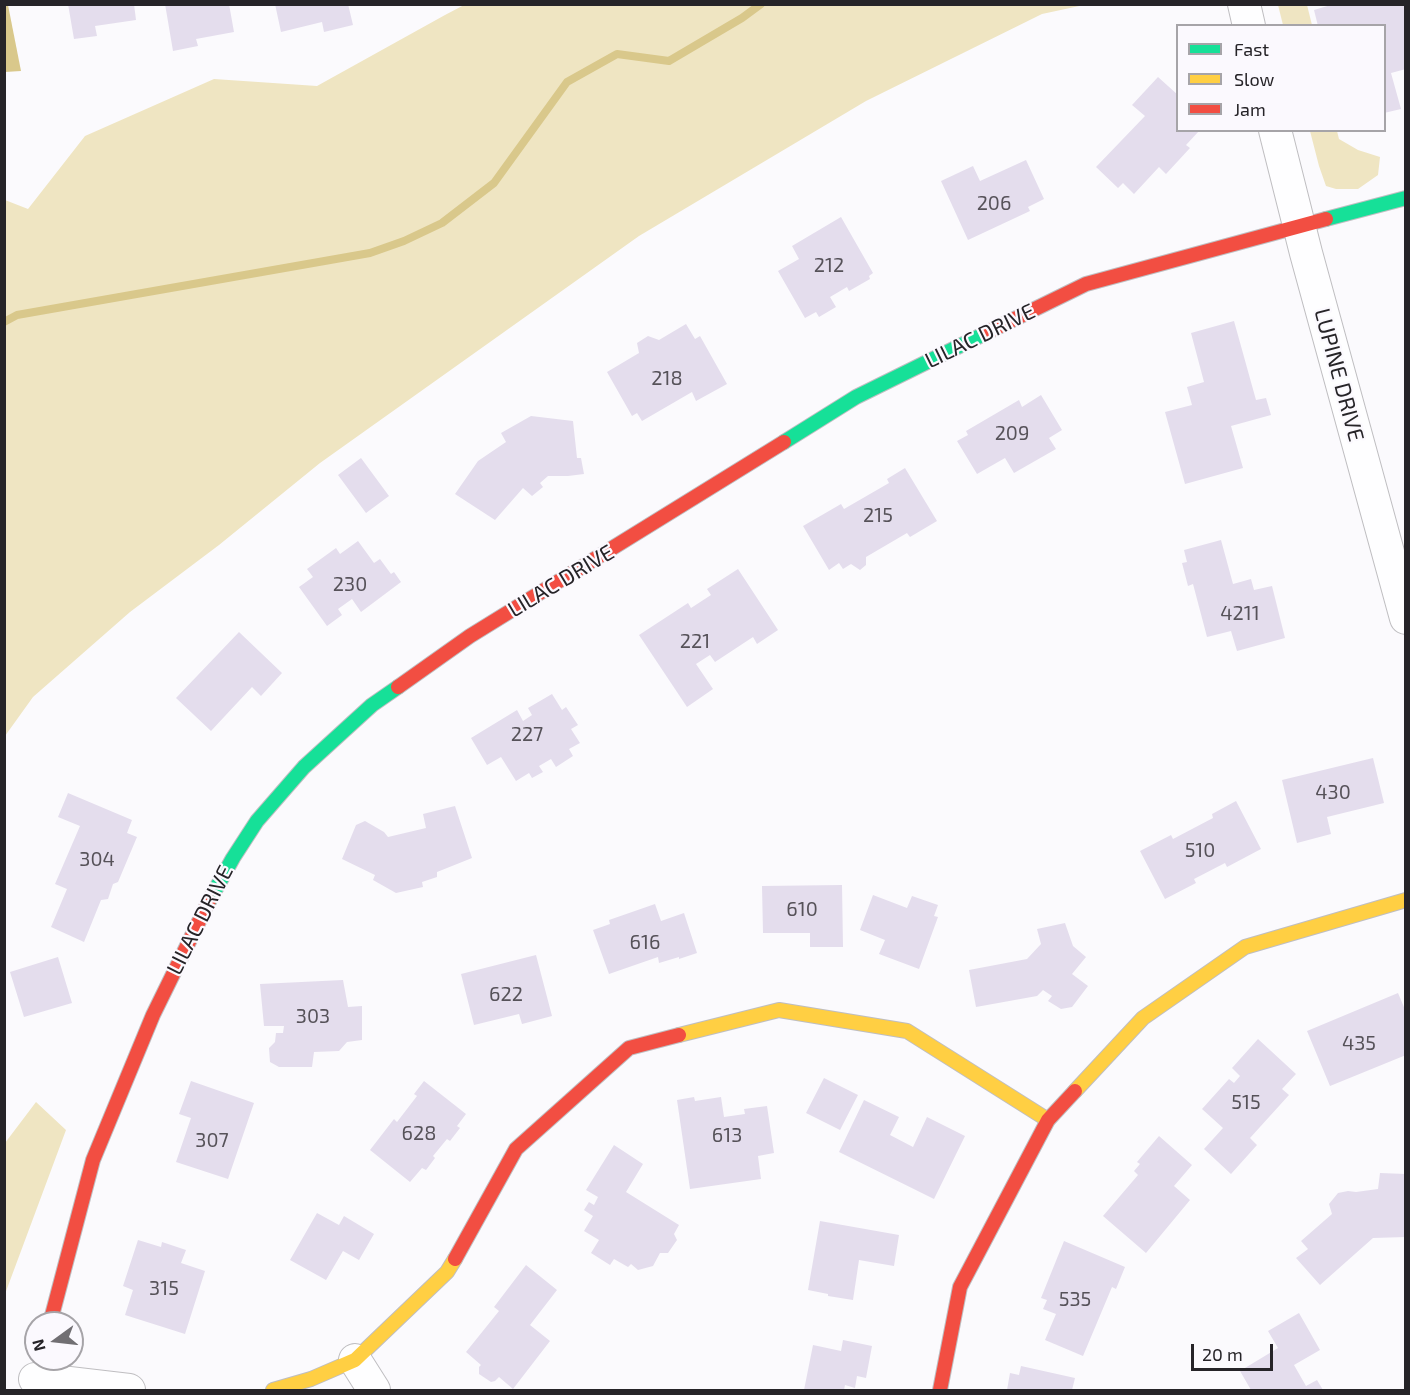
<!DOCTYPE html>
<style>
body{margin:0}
#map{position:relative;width:1410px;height:1395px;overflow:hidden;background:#fbfafd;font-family:"Exo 2",sans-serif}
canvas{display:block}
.frame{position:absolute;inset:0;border:6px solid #262428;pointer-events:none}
.legend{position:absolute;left:1176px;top:24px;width:210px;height:108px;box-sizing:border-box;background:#fbf9fe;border:2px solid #a6a4a8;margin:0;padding:8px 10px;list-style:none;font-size:18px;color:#262428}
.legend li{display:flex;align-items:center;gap:12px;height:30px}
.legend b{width:30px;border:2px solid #a6a4a8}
.north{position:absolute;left:24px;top:1311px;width:60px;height:60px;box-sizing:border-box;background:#fbf9fe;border:2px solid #a6a4a8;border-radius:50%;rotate:255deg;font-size:16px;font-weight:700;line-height:24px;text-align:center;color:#262428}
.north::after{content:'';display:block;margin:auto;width:21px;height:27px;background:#716f73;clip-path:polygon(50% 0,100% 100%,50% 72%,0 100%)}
.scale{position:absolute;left:1191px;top:1344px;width:82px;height:27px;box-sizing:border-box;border:3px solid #262428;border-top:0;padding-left:8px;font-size:18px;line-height:21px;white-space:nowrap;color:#262428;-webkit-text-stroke:4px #fbf9fe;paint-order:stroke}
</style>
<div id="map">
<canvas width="1410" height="1395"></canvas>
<div class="frame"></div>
<ul class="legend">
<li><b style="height:8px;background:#16e098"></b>Fast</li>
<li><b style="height:8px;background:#ffcf43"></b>Slow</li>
<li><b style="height:8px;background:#f24e42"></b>Jam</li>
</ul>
<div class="north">N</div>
<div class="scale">20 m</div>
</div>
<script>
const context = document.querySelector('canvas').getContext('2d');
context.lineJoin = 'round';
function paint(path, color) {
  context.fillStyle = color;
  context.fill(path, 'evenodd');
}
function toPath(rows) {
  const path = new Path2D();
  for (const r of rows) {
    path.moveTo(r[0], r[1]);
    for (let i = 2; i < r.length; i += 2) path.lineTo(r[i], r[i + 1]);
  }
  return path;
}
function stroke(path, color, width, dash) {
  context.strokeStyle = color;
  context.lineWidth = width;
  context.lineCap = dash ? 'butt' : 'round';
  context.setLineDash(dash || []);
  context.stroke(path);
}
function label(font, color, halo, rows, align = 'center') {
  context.font = font + ' "Exo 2",sans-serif';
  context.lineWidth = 4.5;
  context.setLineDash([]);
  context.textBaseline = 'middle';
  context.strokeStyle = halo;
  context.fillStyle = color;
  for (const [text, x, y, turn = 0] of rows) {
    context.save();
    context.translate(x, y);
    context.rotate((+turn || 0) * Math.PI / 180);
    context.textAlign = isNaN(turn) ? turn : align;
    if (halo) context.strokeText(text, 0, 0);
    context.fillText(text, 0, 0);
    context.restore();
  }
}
const green = toPath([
 [466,4,1084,5,1042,14,866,101,639,236,320,463,219,545,130,612,33,697,5,736,5,200,28,209,85,136,214,79,317,86,445,15],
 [1278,5,1307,5,1312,25,1283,25],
 [1310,131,1337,131,1339,139,1358,150,1380,157,1378,175,1358,189,1336,189,1326,186,1319,166],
 [36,1102,66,1130,5,1294,5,1143]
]);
const water = toPath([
 [5,4,8,5,21,71,5,72]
]);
const stream = toPath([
 [4,322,17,315,370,253,404,241,442,223,494,183,567,82,617,54,669,61,742,18,761,4]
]);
const building = toPath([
 [68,4,134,4,136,20,95,26,97,36,74,39],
 [165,4,229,4,234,32,196,39,198,46,173,51],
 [275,4,348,4,353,25,324,32,322,22,281,32],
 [1334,4,1406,4,1406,69,1391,73,1401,109,1384,113,1384,26,1318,26,1314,10],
 [1158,77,1178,95,1178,130,1200,130,1186,145,1190,148,1166,174,1159,167,1134,194,1123,183,1118,188,1096,167,1145,116,1132,105],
 [1026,160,1044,199,1028,207,1030,211,968,240,941,181,973,166,980,181],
 [841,217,873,273,869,276,870,279,849,291,847,287,830,297,836,307,819,317,816,312,805,318,778,271,799,259,792,246],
 [1234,321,1256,400,1266,398,1271,415,1231,426,1243,468,1185,484,1165,412,1192,405,1187,387,1204,382,1191,333],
 [686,324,695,339,700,336,727,384,696,401,692,392,642,421,637,413,632,416,607,372,639,353,637,343,648,336,659,340],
 [1041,395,1062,430,1049,438,1056,449,1014,473,1005,458,977,474,957,441,968,435,966,431,1019,400,1022,407],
 [531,416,573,421,577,458,581,458,584,474,568,476,548,476,540,483,543,487,532,496,523,488,495,520,455,494,478,461,506,442,501,433],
 [361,458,389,496,366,513,338,475],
 [905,468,937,521,910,537,907,533,866,557,866,565,860,570,851,564,843,569,839,563,829,570,803,526,841,504,844,509,889,483,887,479],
 [1221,540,1233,584,1251,579,1254,590,1272,586,1285,638,1237,651,1231,631,1207,637,1193,584,1188,586,1182,563,1187,562,1184,550],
 [358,541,374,563,380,559,391,574,394,572,401,582,361,612,352,599,338,609,342,615,327,626,299,587,313,577,307,569,336,548,340,554],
 [738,569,778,630,757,644,753,637,715,662,710,655,696,664,713,689,687,707,639,635,688,603,691,608,711,595,707,589],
 [239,632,282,673,261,696,252,687,211,731,176,698],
 [552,694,562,710,566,707,578,725,571,729,580,743,569,749,573,756,556,767,551,759,539,766,543,772,532,778,529,773,516,781,501,757,487,765,471,738,517,710,523,721,532,715,528,708],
 [1373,758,1384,803,1327,817,1331,834,1297,843,1282,780],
 [68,793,132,820,127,833,137,837,118,882,113,884,108,899,101,900,84,942,51,927,67,889,55,884,80,826,58,817],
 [1236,801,1261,849,1227,867,1225,863,1194,879,1196,883,1165,899,1140,851,1171,835,1173,839,1213,818,1212,814],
 [455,806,472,858,437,872,437,877,422,882,423,887,396,893,373,880,375,875,342,859,356,825,365,821,384,832,388,837,426,828,423,814],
 [842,885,843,947,810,947,810,933,763,933,762,886],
 [873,895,907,908,912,896,938,905,934,916,938,917,919,969,879,954,885,940,860,930],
 [655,904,661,921,684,913,697,953,679,959,679,957,659,963,658,957,609,974,593,930,610,924,609,920],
 [1065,923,1073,946,1086,957,1072,974,1088,986,1072,1007,1061,1009,1048,1001,1052,996,1043,990,1037,996,976,1007,969,970,1027,959,1041,944,1037,929],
 [536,955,552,1016,522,1024,519,1014,474,1025,461,974],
 [58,957,72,1003,24,1017,10,972],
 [343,980,348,1007,362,1006,362,1040,347,1042,339,1051,314,1052,312,1067,279,1067,270,1062,269,1048,275,1042,276,1033,283,1033,284,1026,264,1026,260,984],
 [1398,993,1406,1012,1406,1055,1330,1086,1307,1031],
 [1258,1039,1296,1074,1282,1089,1289,1095,1250,1138,1257,1145,1231,1174,1204,1149,1223,1128,1202,1109,1229,1079,1234,1083,1240,1076,1232,1068],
 [824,1078,858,1095,840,1130,806,1113],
 [191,1081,254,1103,228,1179,176,1162,191,1118,179,1114],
 [424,1081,466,1114,457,1126,460,1128,450,1141,447,1139,433,1156,435,1158,426,1170,422,1168,410,1182,370,1150,394,1119,397,1122,417,1096,414,1094],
 [694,1097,695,1101,721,1097,724,1117,745,1114,744,1109,767,1106,774,1153,758,1156,761,1179,690,1189,677,1100],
 [864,1100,899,1117,890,1135,913,1147,927,1117,965,1136,934,1199,839,1152],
 [1159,1136,1192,1165,1174,1186,1190,1200,1146,1253,1103,1216,1138,1175,1134,1171,1140,1164,1137,1162],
 [614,1145,643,1164,626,1192,679,1225,674,1234,677,1240,668,1253,660,1253,653,1266,638,1270,631,1264,628,1267,614,1259,610,1265,591,1253,599,1240,584,1231,593,1216,584,1210,589,1202,594,1205,598,1197,586,1190],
 [1380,1173,1406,1174,1406,1237,1373,1238,1320,1285,1296,1258,1308,1249,1301,1241,1332,1214,1329,1204,1338,1193,1348,1191,1356,1192,1378,1189],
 [317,1213,339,1225,344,1216,374,1234,359,1260,343,1251,326,1280,290,1260],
 [820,1221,899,1235,894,1266,859,1260,853,1300,828,1296,828,1294,808,1290],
 [138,1240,161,1247,162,1242,186,1250,181,1263,205,1271,185,1334,125,1315,133,1290,123,1286],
 [1064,1241,1125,1267,1116,1289,1112,1287,1083,1356,1045,1340,1056,1314,1043,1309,1047,1300,1041,1298],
 [526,1265,557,1290,530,1325,550,1341,513,1389,499,1377,495,1381,491,1382,479,1374,479,1367,481,1365,466,1352,499,1311,494,1307],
 [1299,1313,1320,1350,1294,1365,1306,1386,1317,1380,1323,1390,1251,1390,1240,1371,1278,1348,1268,1331],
 [843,1340,872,1346,866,1378,857,1376,855,1388,845,1385,844,1390,804,1390,813,1345,841,1351],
 [1021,1366,1075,1378,1072,1390,1007,1390,1010,1373,1019,1375]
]);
const street = toPath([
 [1244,4,1249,26],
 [1275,130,1306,253,1406,618],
 [355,1360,374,1390],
 [35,1379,129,1390]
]);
const fast = toPath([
 [1326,219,1406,198],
 [784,442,856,397,990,331],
 [209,901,233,858,257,821,304,767,372,705,398,687]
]);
const slow = toPath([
 [679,1035,779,1010,907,1031,1048,1120],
 [1075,1091,1143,1018,1245,947,1406,900],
 [273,1390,311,1379,355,1360,447,1272,455,1259]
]);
const jam = toPath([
 [990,331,1086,284,1326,219],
 [398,687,470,636,784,442],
 [455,1259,516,1149,629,1048,679,1035],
 [50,1323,93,1160,153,1015,209,901],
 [940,1390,960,1287,1048,1120,1075,1091]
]);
const numberNames = [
 ["206",994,203],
 ["212",829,265],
 ["218",667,378],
 ["209",1012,433],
 ["215",878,515],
 ["230",350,584],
 ["4211",1240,613],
 ["221",695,641],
 ["227",527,734],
 ["430",1333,792],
 ["510",1200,850],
 ["304",97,859],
 ["610",802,909],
 ["616",645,942],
 ["622",506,994],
 ["303",313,1016],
 ["435",1359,1043],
 ["515",1246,1102],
 ["628",419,1133],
 ["613",727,1135],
 ["307",212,1140],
 ["315",164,1288],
 ["535",1075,1299]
];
const streetNames = [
 ["LILAC DRIVE",980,336,-26],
 ["LUPINE DRIVE",1339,375,75],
 ["LILAC DRIVE",561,581,-31],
 ["LILAC DRIVE",200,920,-63]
];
paint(green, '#efe5c2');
paint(water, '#d9c88b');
stroke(stream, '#d9c88b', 8);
paint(building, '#e4dded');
stroke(street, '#bfbec1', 34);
stroke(fast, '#bfbec1', 16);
stroke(slow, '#bfbec1', 16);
stroke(jam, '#bfbec1', 16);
stroke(street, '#fefeff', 32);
stroke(fast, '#16e098', 14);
stroke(slow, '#ffcf43', 14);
stroke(jam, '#f24e42', 14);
label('20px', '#565259', null, numberNames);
label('22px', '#262428', '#fbf9fe', streetNames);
</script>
